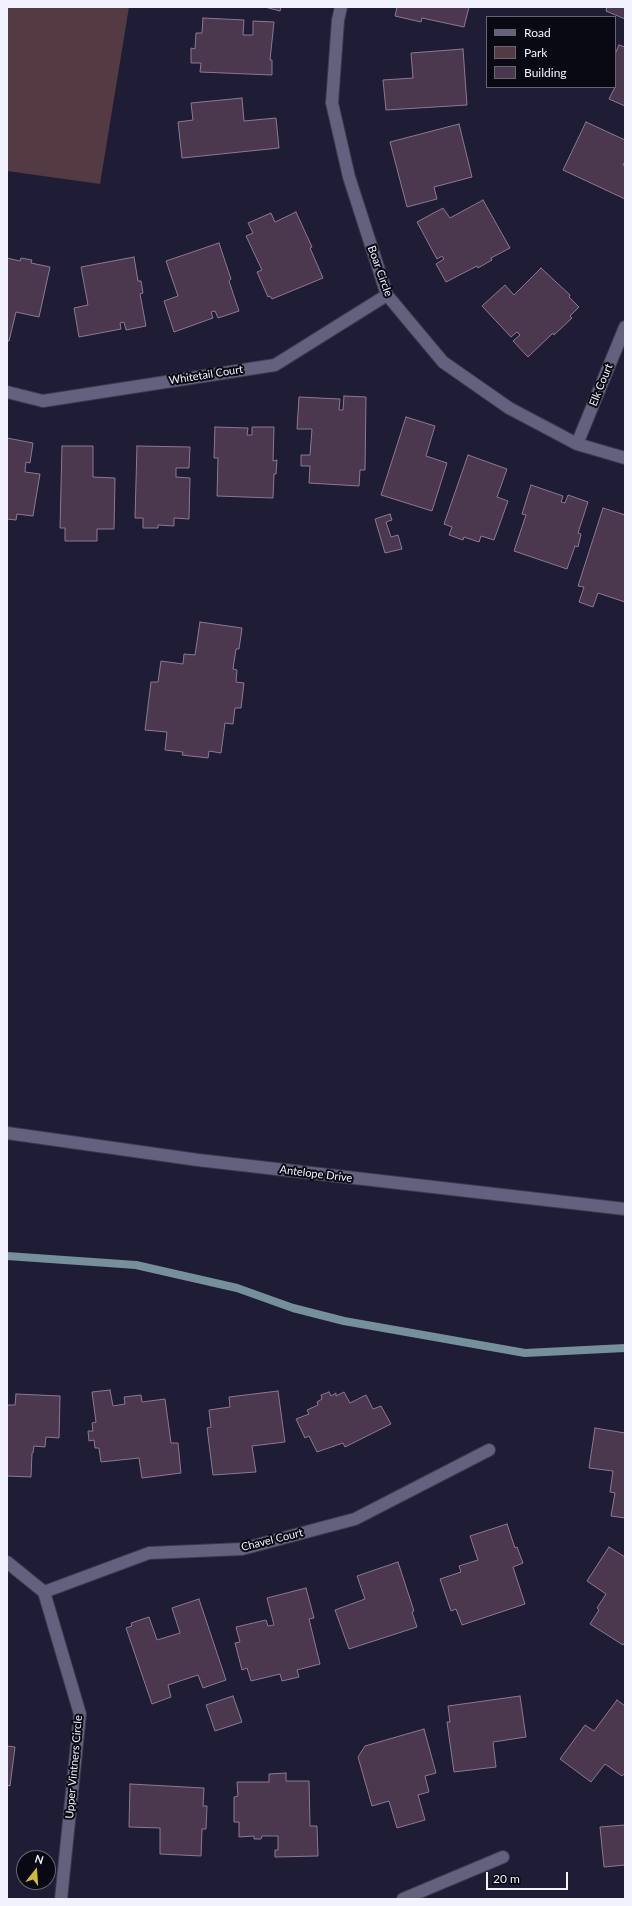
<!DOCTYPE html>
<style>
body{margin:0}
#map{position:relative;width:632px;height:1906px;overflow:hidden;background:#1e1d35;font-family:Lato,sans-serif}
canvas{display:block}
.frame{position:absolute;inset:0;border:8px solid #f2f2ff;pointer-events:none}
.legend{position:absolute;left:486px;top:16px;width:130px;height:72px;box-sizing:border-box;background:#090913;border:1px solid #666671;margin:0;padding:5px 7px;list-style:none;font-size:12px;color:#f2f2ff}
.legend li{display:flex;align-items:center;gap:8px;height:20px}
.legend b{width:20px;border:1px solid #666671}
.north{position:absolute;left:16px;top:1850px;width:40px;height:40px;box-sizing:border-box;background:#090913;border:1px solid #666671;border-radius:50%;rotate:17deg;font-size:11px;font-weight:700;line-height:16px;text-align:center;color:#f2f2ff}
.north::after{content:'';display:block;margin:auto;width:14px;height:18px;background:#cfb837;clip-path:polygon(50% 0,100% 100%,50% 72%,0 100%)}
.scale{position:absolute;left:486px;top:1872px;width:82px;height:18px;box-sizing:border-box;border:2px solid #f2f2ff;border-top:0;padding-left:5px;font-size:12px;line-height:14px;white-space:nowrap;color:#f2f2ff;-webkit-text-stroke:3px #090913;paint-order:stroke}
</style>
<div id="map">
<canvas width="632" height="1906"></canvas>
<div class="frame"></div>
<ul class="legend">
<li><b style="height:5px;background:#63627e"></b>Road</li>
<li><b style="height:11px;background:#533a43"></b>Park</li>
<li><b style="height:11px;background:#4b384f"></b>Building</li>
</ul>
<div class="north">N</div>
<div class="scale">20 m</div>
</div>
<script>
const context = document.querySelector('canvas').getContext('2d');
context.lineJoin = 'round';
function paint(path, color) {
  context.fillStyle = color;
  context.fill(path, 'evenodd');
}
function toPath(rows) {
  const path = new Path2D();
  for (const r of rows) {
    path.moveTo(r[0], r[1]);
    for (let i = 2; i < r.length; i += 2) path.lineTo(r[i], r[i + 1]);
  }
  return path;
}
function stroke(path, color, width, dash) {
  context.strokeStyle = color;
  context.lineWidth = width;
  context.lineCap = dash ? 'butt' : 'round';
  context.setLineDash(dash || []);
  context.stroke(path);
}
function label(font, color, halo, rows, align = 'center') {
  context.font = font + ' Lato,sans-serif';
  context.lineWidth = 4;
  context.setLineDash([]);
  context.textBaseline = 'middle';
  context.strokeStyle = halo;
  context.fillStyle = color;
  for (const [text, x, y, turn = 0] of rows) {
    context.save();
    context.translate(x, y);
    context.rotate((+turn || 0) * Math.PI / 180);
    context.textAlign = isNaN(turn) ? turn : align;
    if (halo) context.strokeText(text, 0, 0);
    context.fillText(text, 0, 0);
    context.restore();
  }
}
const green = toPath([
 [7,7,129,7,100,184,7,171]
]);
const stream = toPath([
 [7,1256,136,1265,237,1288,293,1308,344,1321,525,1353,625,1348]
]);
const building = toPath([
 [265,7,281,7,280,11,265,7],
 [397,7,469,7,464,27,422,18,421,22,395,16,397,7],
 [607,7,625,7,625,19,606,11,607,7],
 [203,18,244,20,243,35,253,35,253,21,274,22,270,60,272,60,272,75,200,72,201,63,191,63,191,48,195,49,196,33,202,33,203,18],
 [619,45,625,47,625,106,609,99,615,87,615,54,619,45],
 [463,49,467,105,386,110,383,80,413,78,411,53,463,49],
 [242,98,244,121,276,118,279,148,182,158,178,122,193,120,191,103,242,98],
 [586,122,625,140,625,161,623,165,625,166,625,199,563,170,586,122],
 [459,124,472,177,434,187,437,199,407,207,390,142,459,124],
 [483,200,510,248,491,258,492,260,478,268,477,266,446,282,436,264,444,259,442,256,437,259,417,222,443,208,450,218,483,200],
 [296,212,312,247,310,248,323,278,272,299,270,296,268,297,257,272,262,270,246,236,253,233,248,223,271,213,275,222,296,212],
 [219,243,231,279,229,281,239,311,218,318,215,311,211,312,213,318,174,332,164,301,178,296,166,261,219,243],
 [134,257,138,281,141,281,143,293,140,294,146,326,126,330,124,322,120,323,121,329,79,337,74,308,88,305,81,267,134,257],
 [7,258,20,261,21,258,32,260,31,263,50,267,39,317,16,312,9,341,7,341,7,258],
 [541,268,570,295,569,297,579,307,570,316,572,318,554,335,553,333,528,357,513,341,520,335,517,332,511,337,482,306,505,285,514,295,541,268],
 [344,396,366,397,365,470,360,470,359,486,309,483,310,466,301,466,301,455,310,455,312,429,297,429,299,397,340,399,339,410,343,410,344,396],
 [406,417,435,426,426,456,447,463,432,511,381,495,406,417],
 [215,427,248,428,247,435,252,435,252,427,274,427,273,461,277,460,276,474,274,474,273,498,217,496,218,458,214,458,215,427],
 [7,438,33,443,30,463,26,462,25,472,40,474,33,516,17,514,16,520,7,519,7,438],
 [62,446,93,446,93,477,115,478,114,529,97,529,97,541,65,541,65,528,60,528,62,446],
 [137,446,190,447,189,468,176,468,176,477,190,478,189,519,174,518,174,526,158,525,158,528,143,528,143,518,135,518,137,446],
 [468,455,507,469,497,497,508,501,494,540,481,536,479,542,464,537,463,540,449,535,452,527,444,524,468,455],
 [531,485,563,496,561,502,565,503,568,495,588,502,578,533,581,534,578,547,575,546,567,569,514,551,526,515,522,514,531,485],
 [603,508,625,515,625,602,598,593,593,607,579,602,584,587,578,586,603,508],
 [390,514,392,520,386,522,391,537,398,535,402,549,385,553,375,519,390,514],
 [200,622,242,628,239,649,236,649,233,669,237,670,236,682,244,683,241,708,235,708,233,724,225,723,221,753,209,751,208,758,182,755,183,752,165,750,167,732,145,730,151,682,158,682,161,661,183,664,184,654,195,655,200,622],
 [110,1390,113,1406,125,1404,124,1397,141,1395,142,1402,165,1399,171,1443,178,1443,181,1473,142,1478,139,1458,101,1462,99,1448,95,1448,94,1440,89,1441,88,1431,93,1431,92,1423,96,1422,92,1392,110,1390],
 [278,1391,285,1442,252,1446,256,1472,213,1475,207,1428,211,1427,209,1410,230,1407,229,1397,278,1391],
 [329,1392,331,1396,336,1393,336,1396,344,1392,350,1403,366,1395,373,1409,381,1406,391,1424,345,1447,343,1443,317,1452,309,1436,305,1438,296,1419,309,1414,307,1410,318,1405,317,1402,322,1399,321,1395,329,1392],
 [16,1394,60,1396,59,1438,46,1437,45,1447,34,1446,33,1453,32,1453,31,1477,7,1476,7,1405,15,1405,16,1394],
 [595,1428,625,1433,625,1518,611,1516,615,1493,610,1492,613,1471,589,1468,595,1428],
 [507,1524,515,1548,517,1547,523,1563,513,1567,525,1604,462,1625,456,1609,451,1611,440,1579,461,1572,459,1566,478,1560,470,1536,507,1524],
 [609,1547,625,1557,625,1642,623,1645,590,1624,599,1610,597,1608,606,1594,587,1581,609,1547],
 [398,1562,414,1611,412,1612,417,1627,349,1649,335,1610,365,1599,357,1576,398,1562],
 [306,1588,314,1618,309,1619,320,1664,297,1670,299,1677,282,1681,280,1674,251,1681,247,1668,242,1670,235,1643,240,1642,236,1627,266,1620,268,1626,274,1625,267,1598,306,1588],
 [199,1599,226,1680,203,1688,198,1675,168,1685,171,1697,152,1704,126,1628,132,1626,131,1623,149,1617,157,1640,180,1633,172,1608,199,1599],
 [233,1696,242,1722,215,1731,206,1705,233,1696],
 [520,1696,526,1737,493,1742,496,1767,454,1772,447,1722,450,1722,448,1706,520,1696],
 [617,1700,625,1706,625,1773,622,1776,605,1764,591,1782,560,1759,585,1725,594,1731,617,1700],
 [424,1729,436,1773,425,1776,429,1792,418,1795,425,1820,397,1828,389,1801,372,1806,358,1757,365,1746,424,1729],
 [7,1746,15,1747,10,1786,7,1785,7,1746],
 [286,1773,286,1781,309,1781,310,1826,317,1826,318,1856,275,1857,275,1850,278,1850,278,1836,262,1836,261,1839,254,1839,254,1836,239,1837,239,1822,234,1822,234,1797,238,1796,237,1782,269,1782,269,1774,286,1773],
 [130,1784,204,1788,203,1806,207,1806,206,1829,202,1829,201,1856,160,1854,160,1828,129,1827,130,1784],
 [625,1825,625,1865,604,1867,600,1827,625,1825]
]);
const street = toPath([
 [341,7,338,20,332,103,349,177,387,295,443,362,509,408,577,444,625,458],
 [7,392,43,401,275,365,387,295],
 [577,444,625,327],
 [7,1133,198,1160,625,1209],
 [7,1562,44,1592,80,1714,61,1899],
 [44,1592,149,1553,242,1549,355,1519,489,1450],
 [403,1899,503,1857]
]);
const streetNames = [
 ["Boar Circle",380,271,70],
 ["Whitetail Court",206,375,-9],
 ["Elk Court",601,385,-68],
 ["Antelope Drive",316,1174,7],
 ["Chavel Court",272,1540,-14],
 ["Upper Vintners Circle",74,1767,-85]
];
paint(green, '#533a43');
stroke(stream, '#75909b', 8);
paint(building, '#4b384f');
stroke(building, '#8d7892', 1);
stroke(street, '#3c3a4d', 14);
stroke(street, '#63627e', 12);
label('11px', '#f2f2ff', '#090913', streetNames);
</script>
